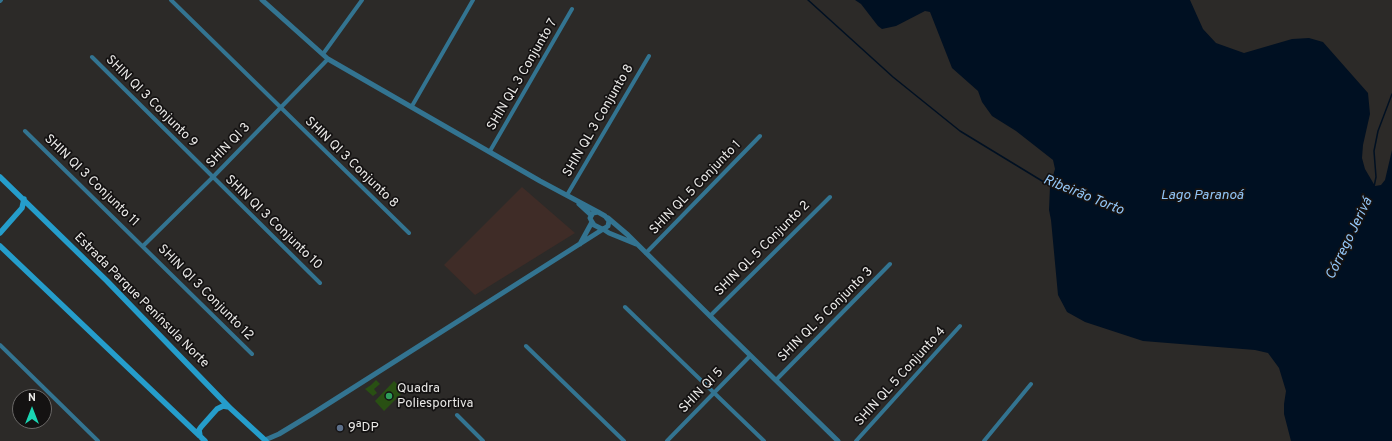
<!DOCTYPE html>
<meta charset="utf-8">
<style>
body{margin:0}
#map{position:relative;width:1392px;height:441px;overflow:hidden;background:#2c2a28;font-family:Overpass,sans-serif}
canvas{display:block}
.north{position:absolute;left:12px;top:389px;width:40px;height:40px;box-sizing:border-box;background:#141212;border:1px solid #6a6867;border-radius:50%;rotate:0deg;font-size:11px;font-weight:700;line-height:16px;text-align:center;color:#eae9e7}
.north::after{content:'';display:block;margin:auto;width:14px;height:18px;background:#1ad5b2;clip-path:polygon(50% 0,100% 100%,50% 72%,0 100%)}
</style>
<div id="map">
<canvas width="1392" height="441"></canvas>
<div class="north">N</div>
</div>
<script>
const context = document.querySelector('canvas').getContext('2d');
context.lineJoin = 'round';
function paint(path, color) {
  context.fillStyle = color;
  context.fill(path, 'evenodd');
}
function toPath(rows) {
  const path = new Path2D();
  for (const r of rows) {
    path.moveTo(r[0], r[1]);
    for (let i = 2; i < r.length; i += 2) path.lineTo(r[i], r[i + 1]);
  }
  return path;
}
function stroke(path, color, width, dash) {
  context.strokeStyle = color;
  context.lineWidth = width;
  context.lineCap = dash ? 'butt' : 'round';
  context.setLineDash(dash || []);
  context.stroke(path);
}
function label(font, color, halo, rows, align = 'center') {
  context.font = font + ' Overpass,sans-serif';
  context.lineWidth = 3.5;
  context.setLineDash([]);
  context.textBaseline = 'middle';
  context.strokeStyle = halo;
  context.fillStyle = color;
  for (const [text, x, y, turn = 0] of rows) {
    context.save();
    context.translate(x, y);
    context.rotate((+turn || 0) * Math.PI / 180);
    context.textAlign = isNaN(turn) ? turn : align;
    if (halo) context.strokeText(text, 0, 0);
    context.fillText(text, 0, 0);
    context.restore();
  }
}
const education = toPath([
 [522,187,575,233,475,295,444,265]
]);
const green = toPath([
 [376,380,380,384,374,389,377,393,373,396,365,389,371,385],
 [394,381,404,391,384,411,375,401]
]);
const water = toPath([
 [855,0,1190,0,1203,29,1216,43,1244,53,1292,39,1309,38,1323,42,1368,93,1370,114,1363,145,1362,158,1365,169,1375,186,1381,185,1385,180,1392,150,1392,441,1291,441,1284,414,1284,404,1286,391,1279,368,1268,353,1255,350,1143,341,1085,322,1067,312,1058,295,1051,220,1049,210,1050,186,1055,169,1053,160,1016,131,992,116,982,102,978,91,952,68,930,12,925,11,896,26,882,29,878,26,861,4]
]);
const stream = toPath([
 [808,0,893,77,960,131,1052,187],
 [1374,187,1376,177,1374,151,1378,131,1392,94]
]);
const minor = toPath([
 [171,0,409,233],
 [0,1,1,0],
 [323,54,362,0],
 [92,57,320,283],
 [412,106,473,0],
 [25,131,252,354],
 [490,151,572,9],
 [567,195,649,56],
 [143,246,213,177,328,59],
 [646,253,760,136],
 [625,307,764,441],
 [710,316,830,197],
 [0,345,98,441],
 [526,346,624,441],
 [776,380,890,264],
 [457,415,483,441],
 [667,441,750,356],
 [856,441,960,326],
 [984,441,1031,384]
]);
const tertiary = toPath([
 [262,0,328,59,540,181,598,212],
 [579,204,591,215],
 [608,218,628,235,710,316,838,441],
 [603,229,609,233,636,244],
 [580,244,592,222],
 [265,440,279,434,312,414,608,226,609,221,605,216,598,212,593,213,590,218,592,222,594,225,602,229]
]);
const secondary = toPath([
 [0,177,107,281,229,407,266,441],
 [0,233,22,208,24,199],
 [0,246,205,441],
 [200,436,199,430,201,427,217,409,223,406,229,407]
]);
const markers = [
 [389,396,4,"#2e9e5b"],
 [340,428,4,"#5c6f8a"]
];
const streetNames = [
 ["SHIN QL 3 Conjunto 7",523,75,-60],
 ["SHIN QI 3 Conjunto 9",151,102,45],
 ["SHIN QL 3 Conjunto 8",599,121,-60],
 ["SHIN QI 3",229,146,-46],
 ["SHIN QI 3 Conjunto 8",351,163,44],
 ["SHIN QI 3 Conjunto 11",91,181,44],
 ["SHIN QL 5 Conjunto 1",696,188,-46],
 ["SHIN QI 3 Conjunto 10",273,223,44],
 ["SHIN QL 5 Conjunto 2",763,249,-45],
 ["SHIN QI 3 Conjunto 12",205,293,45],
 ["Estrada Parque Península Norte",141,301,45],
 ["SHIN QL 5 Conjunto 3",826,315,-45],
 ["SHIN QL 5 Conjunto 4",901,377,-48],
 ["SHIN QI 5",702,391,-46]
];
const poiNames = [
 ["Quadra",397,389],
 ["Poliesportiva",397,404],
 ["9ªDP",348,428]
];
const waterNames = [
 ["Ribeirão Torto",1083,196,22],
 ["Lago Paranoá",1202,196],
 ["Córrego Jerivá",1350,239,-64]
];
paint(education, '#3f2c27');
paint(green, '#295013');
paint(water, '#001022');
stroke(stream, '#001022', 1.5);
stroke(minor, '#337491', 4);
stroke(tertiary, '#337491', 5);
stroke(secondary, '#259dcb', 5.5);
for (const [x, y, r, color] of markers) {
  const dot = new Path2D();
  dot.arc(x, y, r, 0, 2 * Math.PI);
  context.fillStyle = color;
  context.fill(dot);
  stroke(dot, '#141212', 1.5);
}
label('13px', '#eae9e7', '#141212', streetNames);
label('13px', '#eae9e7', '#141212', poiNames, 'left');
label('italic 14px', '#93c6f7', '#141212', waterNames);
</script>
